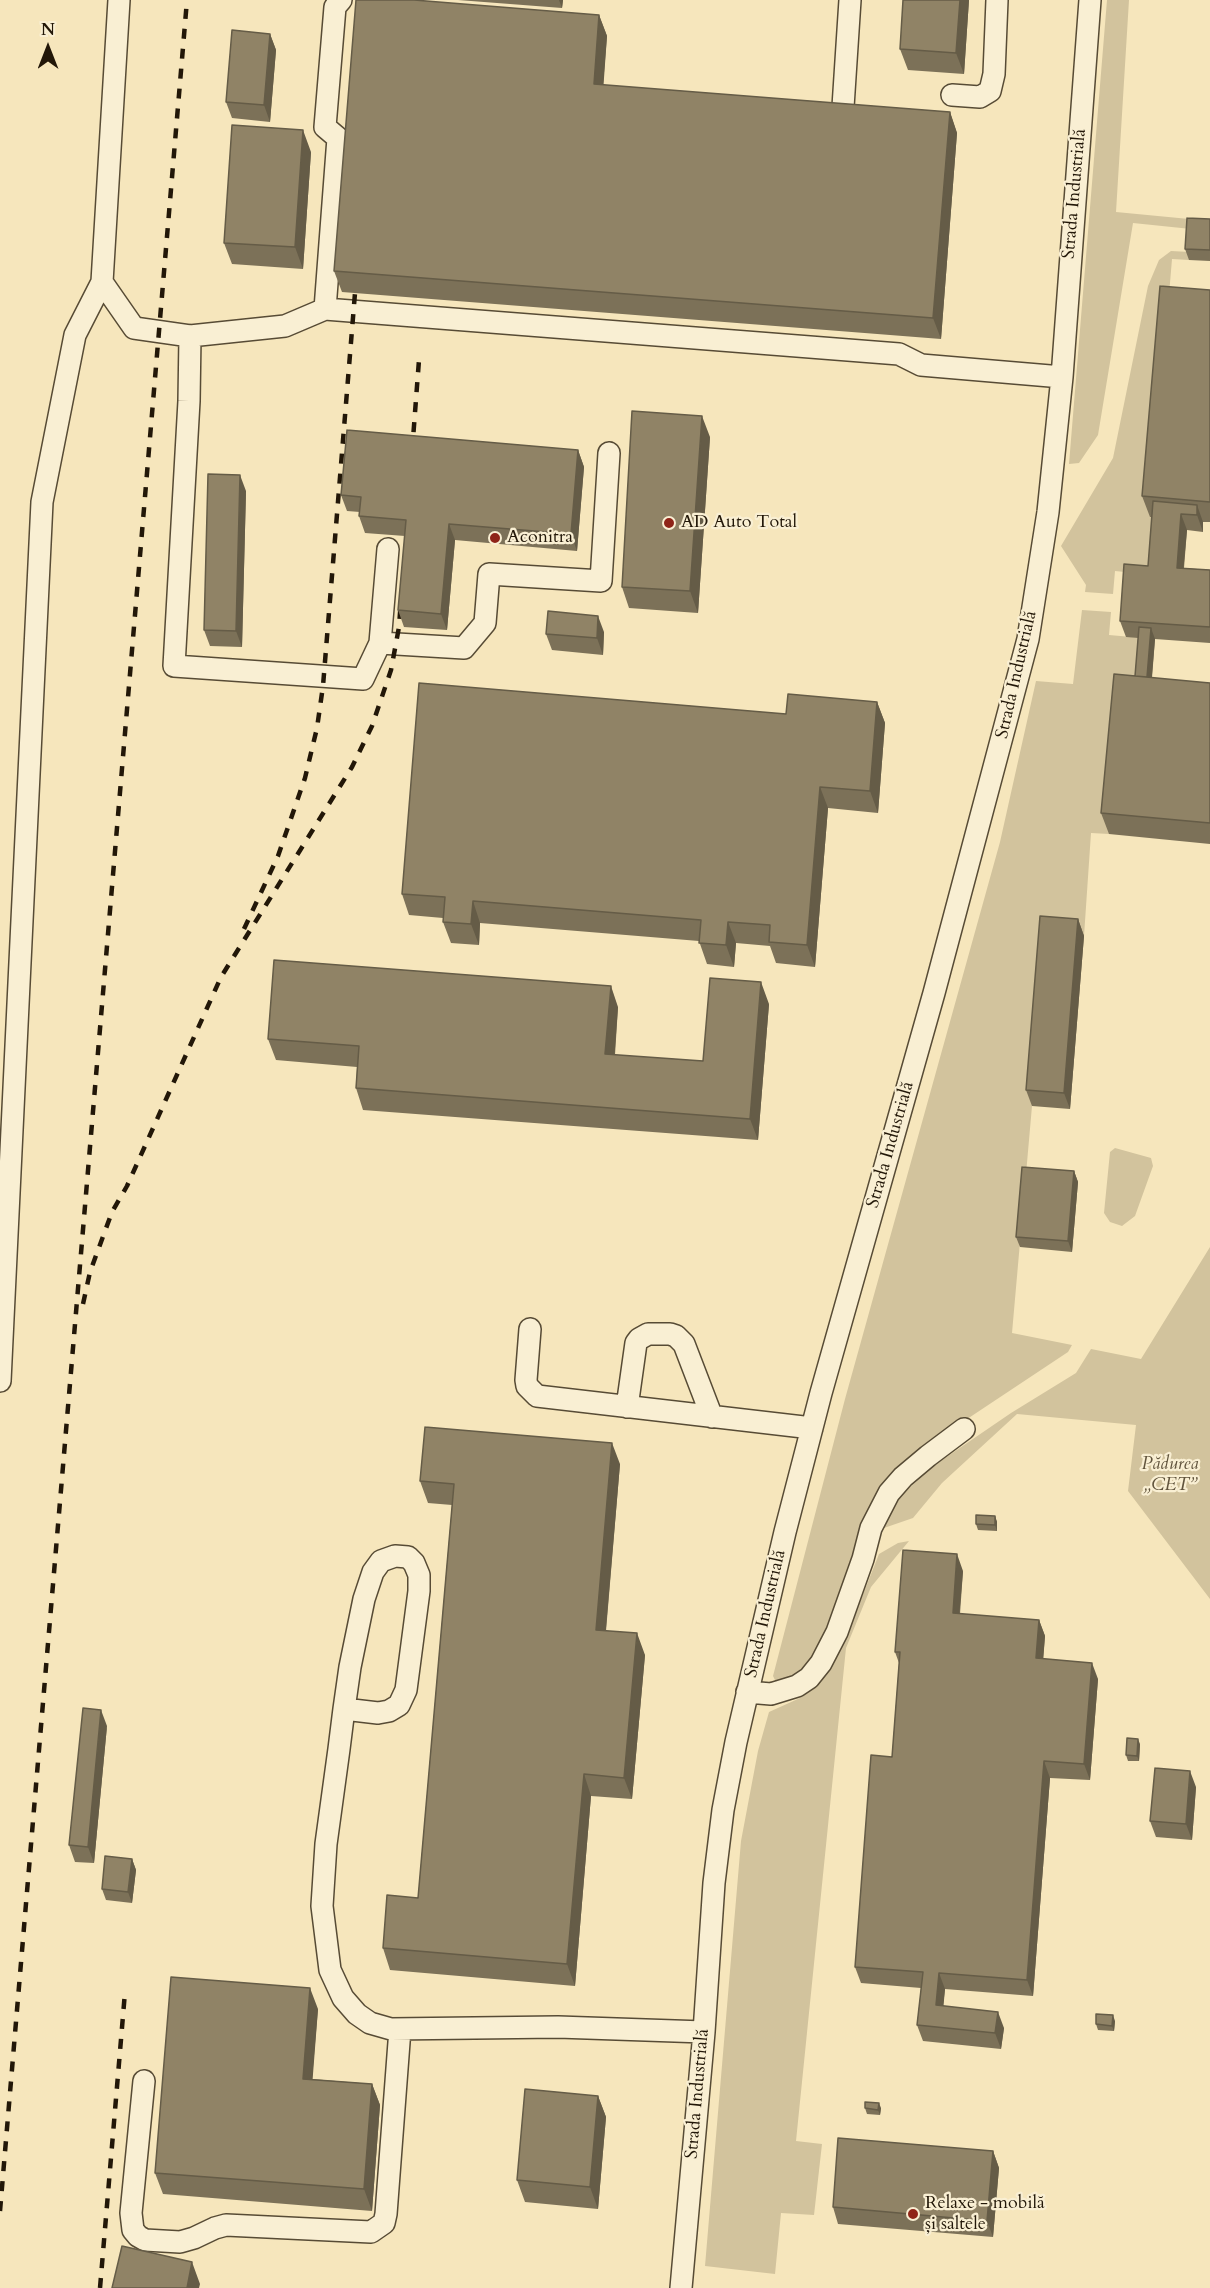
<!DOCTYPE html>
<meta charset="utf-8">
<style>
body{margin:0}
#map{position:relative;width:1210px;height:2288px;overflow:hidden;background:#f6e6bc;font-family:Cardo,serif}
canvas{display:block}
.north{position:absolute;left:18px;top:18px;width:60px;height:60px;-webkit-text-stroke:4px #f9efd3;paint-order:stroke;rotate:0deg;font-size:16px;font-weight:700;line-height:24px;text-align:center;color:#221708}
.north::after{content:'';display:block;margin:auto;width:21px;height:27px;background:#221708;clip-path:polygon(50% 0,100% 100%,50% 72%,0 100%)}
</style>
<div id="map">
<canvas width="1210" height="2288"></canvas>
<div class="north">N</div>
</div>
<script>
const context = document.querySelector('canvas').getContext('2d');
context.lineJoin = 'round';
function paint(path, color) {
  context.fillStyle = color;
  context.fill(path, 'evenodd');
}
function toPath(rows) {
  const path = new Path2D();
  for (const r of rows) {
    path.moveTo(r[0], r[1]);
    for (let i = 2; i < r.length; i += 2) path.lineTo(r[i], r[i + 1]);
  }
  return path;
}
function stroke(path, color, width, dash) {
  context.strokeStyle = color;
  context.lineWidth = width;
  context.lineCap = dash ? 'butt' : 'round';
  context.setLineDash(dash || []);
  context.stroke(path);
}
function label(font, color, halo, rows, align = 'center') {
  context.font = font + ' Cardo,serif';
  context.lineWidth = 4.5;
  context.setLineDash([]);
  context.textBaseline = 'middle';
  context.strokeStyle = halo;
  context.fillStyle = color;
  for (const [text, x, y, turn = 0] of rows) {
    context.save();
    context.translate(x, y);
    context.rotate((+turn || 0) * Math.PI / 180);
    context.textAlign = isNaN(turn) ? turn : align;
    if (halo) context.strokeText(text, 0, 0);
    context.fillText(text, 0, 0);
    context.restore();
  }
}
const green = toPath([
 [1107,0,1129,0,1116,212,1210,221,1191,229,1133,223,1098,435,1079,463,1069,464],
 [1171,251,1190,252,1189,260,1172,259,1168,307,1159,518,1155,575,1115,571,1113,594,1085,592,1086,585,1061,546,1113,458,1148,286,1159,260],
 [1082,610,1111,612,1109,635,1143,638,1139,697,1122,696,1109,834,1091,833,1084,936,1032,1106,1012,1333,1072,1345,1068,1352,925,1447,891,1476,873,1502,827,1639,808,1670,778,1686,773,1676,845,1399,1000,842,1036,681,1073,684],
 [1115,1148,1151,1158,1153,1166,1135,1216,1122,1226,1110,1222,1104,1213,1110,1152],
 [1210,1247,1210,1599,1128,1491,1136,1425,1017,1414,942,1483,913,1518,881,1529,898,1499,929,1469,1011,1413,1076,1373,1091,1349,1141,1359],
 [909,1541,871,1587,846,1648,796,2141,822,2144,814,2215,781,2213,775,2274,705,2266,741,1841,758,1751,769,1712,800,1698,823,1677,841,1650,879,1554,898,1543]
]);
const minor = toPath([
 [119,0,102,282,134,328,190,336,189,401,174,666,363,679,380,643,464,648,485,623,489,574,601,581,609,453],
 [952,95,980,97,990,91,994,74,997,0],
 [843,107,850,0],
 [325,309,338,138,325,127,335,7,341,0],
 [190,336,285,326,325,309,899,354,921,365,1062,377],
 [380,643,388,549],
 [530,1329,526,1380,527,1386,537,1396,812,1428],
 [0,1381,42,502,75,335,102,282],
 [627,1407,636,1343,639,1339,648,1334,670,1334,676,1336,684,1344,712,1417],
 [747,1692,771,1694,797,1686,809,1678,821,1663,837,1632,863,1559,871,1528,889,1493,903,1477,928,1456,964,1429],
 [344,1709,378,1713,389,1711,399,1705,406,1690,419,1591,419,1575,414,1563,408,1557,395,1556,381,1561,373,1572,364,1599,350,1667,344,1709,339,1749,326,1844,322,1906,330,1970,343,1998,357,2014,370,2023,391,2029,558,2027,704,2032],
 [144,2081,131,2213,133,2230,138,2236,145,2240,180,2242,194,2238,215,2228,226,2225,371,2232,384,2223,386,2214,400,2029],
 [681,2288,704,2032,714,1883,723,1810,736,1742,785,1532,821,1393,934,993,1028,639,1048,512,1062,377,1090,0]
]);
const rail = toPath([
 [412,452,419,360],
 [244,929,278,856,305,778,317,728,323,686,355,293],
 [83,1304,90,1272,112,1212,127,1186,221,977,352,767,372,726,391,670,399,627,401,599],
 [0,2211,187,0],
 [100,2288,125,1992]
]);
const wall = toPath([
 [458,0,563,0,562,8],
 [969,0,964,74,908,70,900,49],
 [599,15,607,36,603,85,950,112,957,133,941,339,342,292,334,271],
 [270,34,276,50,270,122,232,118,226,102],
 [311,152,303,269,232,264,224,243],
 [1210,219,1210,261,1189,260,1185,249],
 [1210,290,1210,522,1203,522,1203,532,1187,530,1184,568,1210,570,1210,643,1155,639,1152,678,1210,683,1210,844,1109,834,1101,813,1135,676,1138,638,1126,637,1120,621,1148,566,1152,517,1150,517,1142,496],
 [710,437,698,613,629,608,622,587],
 [578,450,584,467,577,551,455,540,447,630,404,627,398,610,405,536,365,533,359,516,360,512,347,511,341,495],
 [246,491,242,647,210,646,204,630],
 [604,632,603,655,552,650,546,634],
 [877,702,885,723,878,813,828,808,815,967,776,963,770,946,736,943,734,967,707,964,699,941,480,923,479,945,451,943,443,922,443,918,409,915,402,894,786,714],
 [1078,919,1084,936,1070,1109,1032,1106,1026,1090],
 [769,1004,758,1140,363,1110,356,1088,357,1067,276,1060,268,1039,618,1007,615,1055,703,1061],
 [1074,1171,1078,1182,1072,1252,1020,1247,1016,1237],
 [620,1464,606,1631,645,1655,632,1799,591,1796,575,1986,390,1970,383,1948,418,1898,452,1505,428,1503,420,1481],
 [995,1516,997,1522,997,1531,978,1530,976,1524],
 [963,1571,960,1614,1039,1620,1045,1636,1043,1659,1098,1679,1090,1780,1050,1778,1033,1996,945,1989,943,2006,1004,2028,1001,2049,923,2041,917,2025,921,1988,861,1983,855,1967,892,1757,899,1663,895,1652],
 [107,1726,94,1863,75,1862,69,1845],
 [1140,1744,1139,1761,1128,1761,1126,1755],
 [1196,1787,1192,1840,1156,1837,1150,1821],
 [132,1859,136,1870,132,1903,106,1900,102,1889],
 [318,2009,312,2079,372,2084,380,2105,372,2211,163,2194,155,2173],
 [1115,2021,1114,2031,1098,2030,1096,2024],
 [598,2096,606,2117,598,2209,525,2202,517,2180],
 [865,2108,881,2108,880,2115,867,2114],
 [993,2151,999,2168,993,2237,838,2224,833,2207]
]);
const shadedWall = toPath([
 [559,0,563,0,562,8],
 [960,0,969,0,964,74,956,53],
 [599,15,607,36,602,106,594,84],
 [270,34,276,50,270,122,264,105],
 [950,112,957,133,941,339,933,318],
 [303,130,311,152,303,269,295,247],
 [702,416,710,437,698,613,690,591],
 [578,450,584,467,577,551,571,534],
 [240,475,246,491,242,647,236,631],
 [1197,505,1203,522,1203,532,1197,515],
 [1181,514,1187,530,1182,584,1177,568],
 [449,524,455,540,447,630,441,614],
 [598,616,604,632,603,655,597,638],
 [1151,628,1155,639,1150,698,1146,687],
 [877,702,885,723,878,813,870,791],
 [820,787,828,808,815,967,807,945],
 [473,901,480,923,479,945,471,924],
 [1078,919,1084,936,1070,1109,1064,1093],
 [728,922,736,943,734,967,726,945],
 [761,982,769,1004,758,1140,750,1119],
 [611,986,618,1007,613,1076,605,1054],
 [1074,1171,1078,1182,1072,1252,1068,1241],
 [612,1443,620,1464,604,1651,596,1630],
 [995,1516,997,1522,997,1531,995,1525],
 [957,1554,963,1571,958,1630,953,1613],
 [1039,1620,1045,1636,1042,1675,1036,1658],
 [637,1633,645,1655,632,1799,624,1778],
 [1092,1663,1098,1679,1090,1780,1084,1764],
 [101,1710,107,1726,94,1863,88,1847],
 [1138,1739,1140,1744,1139,1761,1137,1756],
 [1044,1761,1050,1778,1033,1996,1027,1980],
 [1190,1771,1196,1787,1192,1840,1186,1824],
 [584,1774,591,1796,575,1986,567,1964],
 [132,1859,136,1870,132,1903,128,1892],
 [939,1973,945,1989,942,2022,936,2005],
 [310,1988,318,2009,311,2100,303,2079],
 [998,2012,1004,2028,1001,2049,995,2033],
 [1113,2015,1115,2021,1114,2031,1112,2026],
 [372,2084,380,2105,372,2211,364,2189],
 [598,2096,606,2117,598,2209,590,2187],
 [879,2103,881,2108,880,2115,878,2110],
 [993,2151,999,2168,993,2237,987,2221],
 [192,2262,200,2284,199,2288,187,2288]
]);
const building = toPath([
 [356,0,414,0,599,15,594,84,950,112,933,318,334,271,356,0],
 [903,0,960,0,956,53,900,49,903,0],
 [232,30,270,34,264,105,226,102,232,30],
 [232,125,303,130,295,247,224,243,232,125],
 [1187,218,1210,219,1210,250,1185,249,1187,218],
 [1160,286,1210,290,1210,502,1142,496,1160,286],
 [632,411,702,416,690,591,622,587,632,411],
 [347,430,578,450,571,534,449,524,441,614,398,610,406,520,359,516,361,497,341,495,347,430],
 [208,474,240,475,236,631,204,630,208,474],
 [1153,501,1197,505,1197,515,1181,514,1177,568,1210,570,1210,627,1120,621,1124,564,1148,566,1153,501],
 [548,611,598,616,597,638,546,634,548,611],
 [1139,627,1151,628,1147,677,1135,676,1139,627],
 [1114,674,1210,683,1210,823,1101,813,1114,674],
 [419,683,786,714,788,694,877,702,870,791,820,787,807,945,769,942,770,925,728,922,726,945,699,943,701,920,473,901,471,924,443,922,445,897,402,894,419,683],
 [1040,916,1078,919,1064,1093,1026,1090,1040,916],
 [274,960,611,986,605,1054,703,1061,710,978,761,982,750,1119,356,1088,359,1046,268,1039,274,960],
 [1022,1167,1074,1171,1068,1241,1016,1237,1022,1167],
 [425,1427,612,1443,596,1630,637,1633,624,1778,584,1774,567,1964,383,1948,387,1895,418,1898,454,1484,420,1481,425,1427],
 [976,1515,995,1516,995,1525,976,1524,976,1515],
 [903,1550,957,1554,953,1613,1039,1620,1036,1658,1092,1663,1084,1764,1044,1761,1027,1980,939,1973,936,2005,998,2012,995,2033,917,2025,923,1972,855,1967,871,1755,892,1757,900,1652,895,1652,903,1550],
 [83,1708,101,1710,88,1847,69,1845,83,1708],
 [1127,1738,1138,1739,1137,1756,1126,1755,1127,1738],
 [1155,1768,1190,1771,1186,1824,1150,1821,1155,1768],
 [105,1856,132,1859,128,1892,102,1889,105,1856],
 [171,1977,310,1988,303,2079,372,2084,364,2189,155,2173,171,1977],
 [1096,2014,1113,2015,1112,2026,1096,2024,1096,2014],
 [525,2089,598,2096,590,2187,517,2180,525,2089],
 [865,2102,879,2103,878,2110,865,2108,865,2102],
 [838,2138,993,2151,987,2221,833,2207,838,2138],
 [122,2246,192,2262,187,2288,112,2288,122,2246]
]);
const markers = [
 [669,523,6,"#8f2418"],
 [495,538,6,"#8f2418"],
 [913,2214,6,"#8f2418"]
];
const streetNames = [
 ["Strada Industrială",1075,194,-85],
 ["Strada Industrială",1017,675,-77],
 ["Strada Industrială",891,1145,-74],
 ["Strada Industrială",766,1614,-77],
 ["Strada Industrială",698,2094,-85]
];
const poiNames = [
 ["AD Auto Total",681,523],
 ["Aconitra",507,538],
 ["Relaxe - mobilă",925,2204],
 ["și saltele",925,2225]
];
const parkNames = [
 ["Pădurea",1170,1465],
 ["„CET”",1170,1486]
];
paint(green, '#d2c39d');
stroke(minor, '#574b35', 24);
stroke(minor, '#f9efd3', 21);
stroke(rail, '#221708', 4.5, [10, 10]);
paint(wall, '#7c7158');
paint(shadedWall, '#655c47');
paint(building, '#908366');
stroke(building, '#655c47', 1.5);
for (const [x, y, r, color] of markers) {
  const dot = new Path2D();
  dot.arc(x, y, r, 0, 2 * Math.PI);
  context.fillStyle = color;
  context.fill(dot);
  stroke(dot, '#f9efd3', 2);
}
label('18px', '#221708', '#f9efd3', streetNames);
label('18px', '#221708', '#f9efd3', poiNames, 'left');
label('italic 18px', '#60533c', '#f9efd3', parkNames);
</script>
